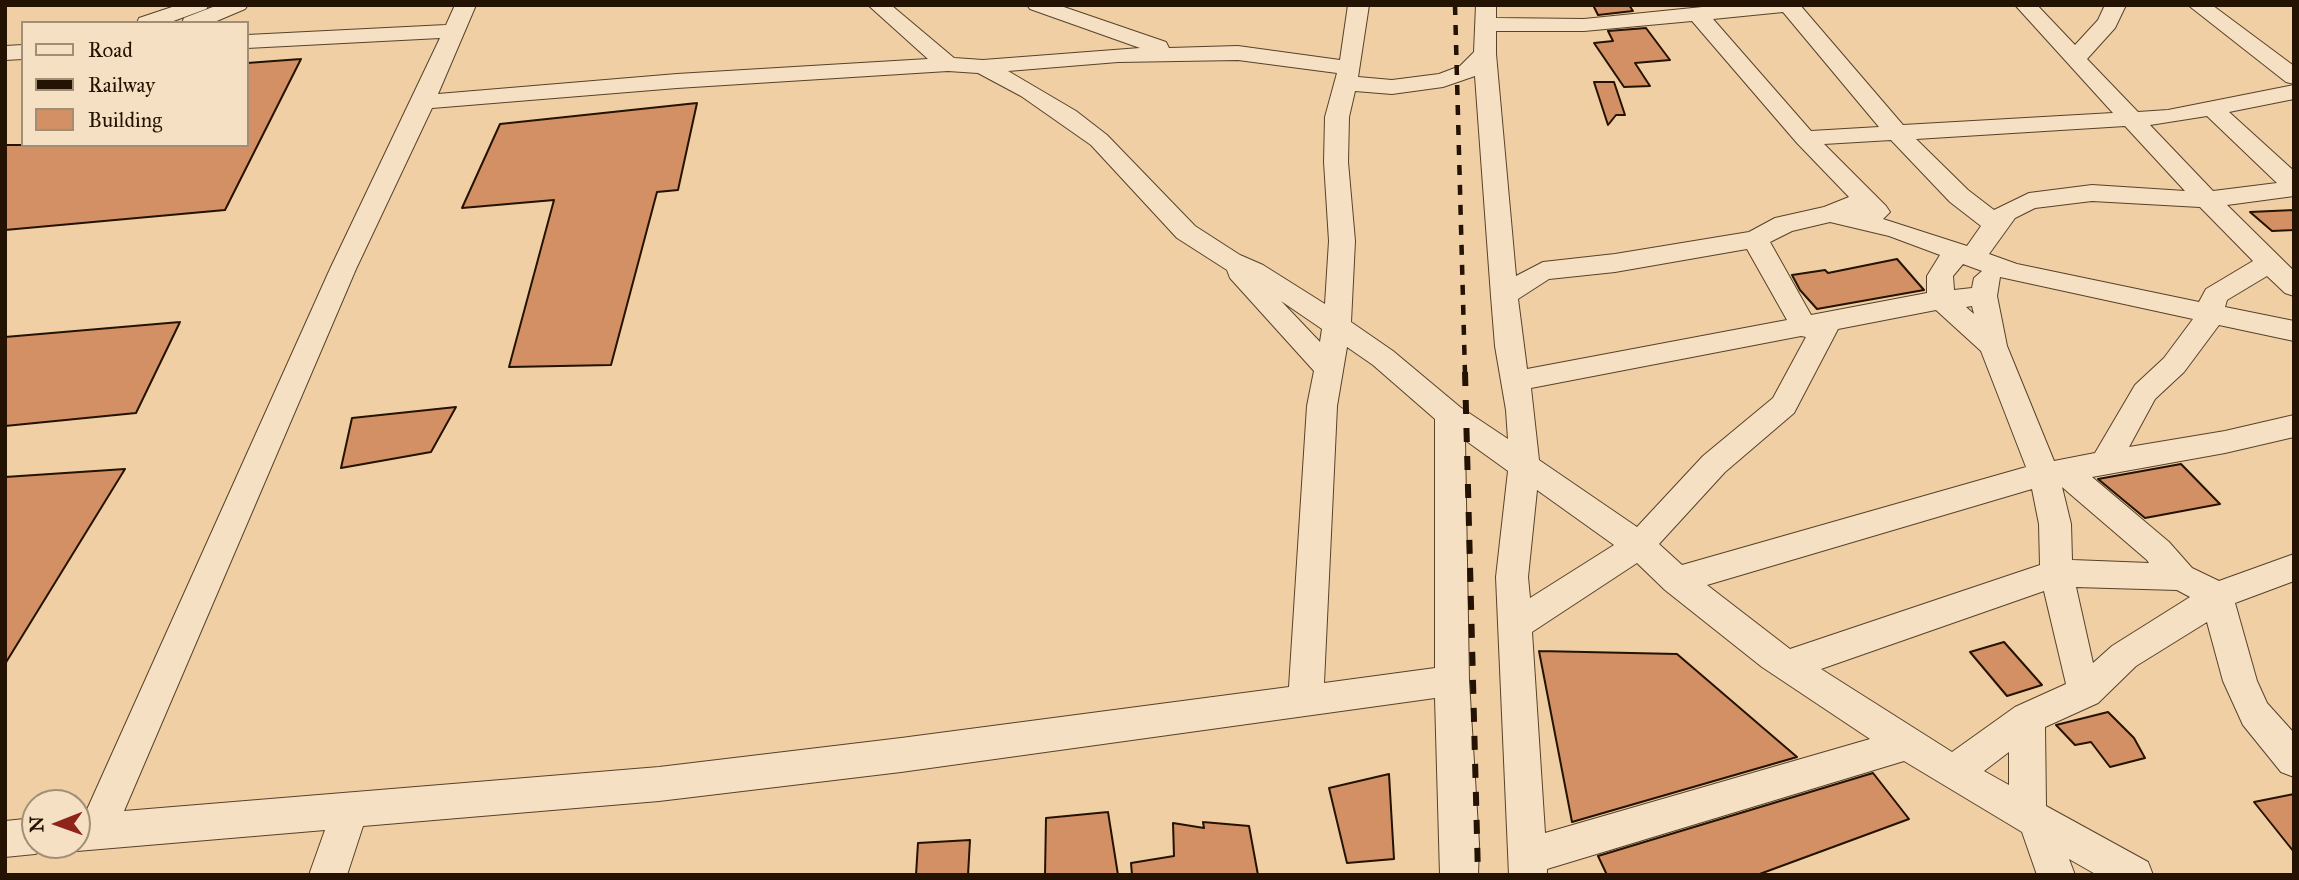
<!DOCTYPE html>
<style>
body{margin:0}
#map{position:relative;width:2299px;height:880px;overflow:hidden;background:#efcfa3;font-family:"IM FELL Great Primer",serif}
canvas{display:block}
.frame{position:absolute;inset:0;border:7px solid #241302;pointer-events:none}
.legend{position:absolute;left:21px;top:21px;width:228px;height:126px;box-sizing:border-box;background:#f5e0c3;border:2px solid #a18e76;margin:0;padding:9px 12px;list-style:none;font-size:21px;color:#241302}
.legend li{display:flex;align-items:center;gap:14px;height:35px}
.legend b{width:35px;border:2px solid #a18e76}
.north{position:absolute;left:21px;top:789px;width:70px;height:70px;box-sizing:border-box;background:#f5e0c3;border:2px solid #a18e76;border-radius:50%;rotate:269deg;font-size:19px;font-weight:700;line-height:28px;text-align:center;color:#241302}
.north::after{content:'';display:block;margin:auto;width:24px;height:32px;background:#8f2418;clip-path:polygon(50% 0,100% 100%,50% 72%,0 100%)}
</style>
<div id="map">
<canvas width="2299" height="880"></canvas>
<div class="frame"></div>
<ul class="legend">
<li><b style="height:9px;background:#f5e0c3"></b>Road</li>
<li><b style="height:9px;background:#241302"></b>Railway</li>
<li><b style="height:19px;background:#d29064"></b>Building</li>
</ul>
<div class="north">N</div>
</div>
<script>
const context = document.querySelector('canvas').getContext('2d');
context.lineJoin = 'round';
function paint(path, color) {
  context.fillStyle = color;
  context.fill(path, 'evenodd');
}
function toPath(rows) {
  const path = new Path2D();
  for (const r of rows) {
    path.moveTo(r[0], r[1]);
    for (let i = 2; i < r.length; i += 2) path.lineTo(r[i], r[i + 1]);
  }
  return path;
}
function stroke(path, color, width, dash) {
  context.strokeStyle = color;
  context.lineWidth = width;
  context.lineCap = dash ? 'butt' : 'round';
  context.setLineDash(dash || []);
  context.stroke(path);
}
const building = toPath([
 [1593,5,1629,5,1633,11,1598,15,1593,5],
 [1646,28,1670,60,1635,63,1650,86,1624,87,1594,43,1613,41,1608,31,1646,28],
 [301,59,225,210,5,230,5,145,247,145,247,63,301,59],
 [1594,82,1614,82,1625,115,1616,115,1608,125,1594,82],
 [697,103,678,190,657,192,611,365,509,367,554,200,462,208,500,124,697,103],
 [2294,210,2294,230,2272,231,2250,212,2294,210],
 [1897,259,1924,290,1817,309,1800,290,1792,275,1825,270,1828,273,1897,259],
 [180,322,136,413,5,426,5,337,180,322],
 [456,407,431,452,341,468,352,418,456,407],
 [2181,464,2220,504,2145,518,2098,479,2181,464],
 [125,469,5,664,5,477,125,469],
 [2004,642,2042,685,2007,696,1970,652,2004,642],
 [1539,651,1677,654,1797,757,1572,822,1539,651],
 [2108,712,2134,738,2145,758,2110,767,2091,742,2075,745,2056,725,2108,712],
 [1873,773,1909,819,1757,875,1607,875,1598,856,1873,773],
 [1389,774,1394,859,1347,863,1329,788,1389,774],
 [2294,794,2294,852,2254,802,2294,794],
 [1108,812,1118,875,1045,875,1046,818,1108,812],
 [1203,822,1249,826,1258,875,1132,875,1131,863,1174,856,1173,823,1204,828,1203,822],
 [970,840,968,875,916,875,918,843,970,840]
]);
const street = toPath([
 [178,5,209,5,206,9,168,23,137,23,139,18,178,5],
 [218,5,248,5,245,9,212,23,182,23,184,18,218,5],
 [455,5,476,5,438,94,677,74,928,59,868,5,891,5,954,58,983,60,1140,48,1030,9,1027,5,1058,5,1166,42,1169,48,1238,46,1340,60,1348,5,1369,5,1358,77,1392,80,1439,74,1460,66,1474,52,1476,5,1496,5,1496,18,1584,19,1722,5,1800,5,1903,125,2113,113,2015,5,2037,5,2075,45,2098,20,2105,5,2126,5,2115,28,2087,59,2138,112,2168,110,2294,85,2294,99,2229,112,2294,171,2294,196,2227,205,2294,271,2294,296,2285,293,2267,276,2227,300,2225,307,2294,321,2294,341,2219,325,2184,372,2155,399,2129,447,2225,431,2294,415,2294,437,2225,453,2092,477,2169,542,2192,568,2219,581,2294,554,2294,581,2235,603,2257,681,2267,703,2294,733,2294,777,2281,772,2243,725,2223,681,2207,622,2136,666,2098,703,2045,727,2046,806,2148,862,2153,875,2097,875,2069,859,2075,875,2037,875,2022,832,1904,761,1547,869,1547,875,1509,875,1496,577,1508,471,1465,440,1469,681,1479,844,1478,875,1440,875,1435,698,901,772,659,801,363,826,347,875,309,875,325,830,77,851,64,846,77,845,77,815,85,814,330,269,440,38,247,48,247,35,446,25,455,5],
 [1783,12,1879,127,1811,131,1713,19,1783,12],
 [1692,21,1797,143,1849,197,1824,207,1775,218,1749,232,1615,254,1543,262,1516,276,1496,54,1496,31,1584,31,1692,21],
 [1238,60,1337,73,1325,117,1324,162,1329,241,1325,304,1263,265,1240,255,1195,226,1107,135,1076,111,1008,71,1118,62,1238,60],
 [948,71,978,73,1021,96,1091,145,1177,238,1227,270,1230,278,1314,371,1307,406,1289,687,901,738,659,767,124,811,356,269,432,108,677,88,948,71],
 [1475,76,1491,296,1495,346,1506,410,1508,439,1460,407,1393,351,1351,322,1355,241,1348,162,1349,117,1355,91,1392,94,1443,87,1475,76],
 [2207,116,2277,183,2213,191,2150,125,2207,116],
 [2125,126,2185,191,2092,185,2029,193,1994,210,1968,190,1916,139,2125,126],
 [1891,140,1950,202,1981,226,1967,246,1883,219,1890,212,1886,206,1824,144,1891,140],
 [2092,201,2200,207,2253,261,2206,289,2199,302,2017,264,1989,254,2015,218,2035,208,2092,201],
 [1830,222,1889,236,1940,255,1927,276,1927,293,1811,315,1770,242,1792,231,1830,222],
 [1747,249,1787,320,1527,369,1518,299,1549,279,1615,272,1747,249],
 [1963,264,1982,271,1974,278,1972,288,1954,290,1953,276,1963,264],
 [2000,277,2193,319,2164,358,2135,385,2095,453,2054,461,2007,346,1997,296,2000,277],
 [1281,301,1322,329,1320,342,1281,301],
 [1972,306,1974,314,1966,307,1972,306],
 [1936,310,1981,351,2026,467,1682,565,1659,544,1725,472,1794,413,1838,329,1936,310],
 [1801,336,1806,337,1773,398,1703,456,1637,527,1539,460,1531,388,1801,336],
 [1347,347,1373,365,1435,419,1435,668,1324,683,1337,406,1347,347],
 [2062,487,2147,560,2149,563,2072,560,2071,524,2062,487],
 [2032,489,2039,524,2040,565,1790,649,1707,585,2032,489],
 [1537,490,1614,545,1530,598,1528,577,1537,490],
 [1637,563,1665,590,1762,667,1870,739,1545,833,1532,632,1637,563],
 [2076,587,2177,590,2190,597,2112,646,2093,663,2076,587],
 [2044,591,2066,684,2015,707,1952,752,1821,669,2044,591],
 [2009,752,2009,785,1984,771,2009,752],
 [2188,5,2212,5,2294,66,2294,84,2286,82,2188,5],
 [23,45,23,59,5,60,5,46,23,45],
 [35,818,35,845,50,845,48,849,35,854,5,857,5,821,35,818]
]);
const railFar1 = toPath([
 [1455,5,1465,374]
]);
const rail = toPath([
 [1465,372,1478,875]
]);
paint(building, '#d29064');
stroke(building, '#241302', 2);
stroke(street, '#57422a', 2);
paint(street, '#f5e0c3');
stroke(railFar1, '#241302', 4.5, [10, 10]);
stroke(rail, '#241302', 6, [14, 14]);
</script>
